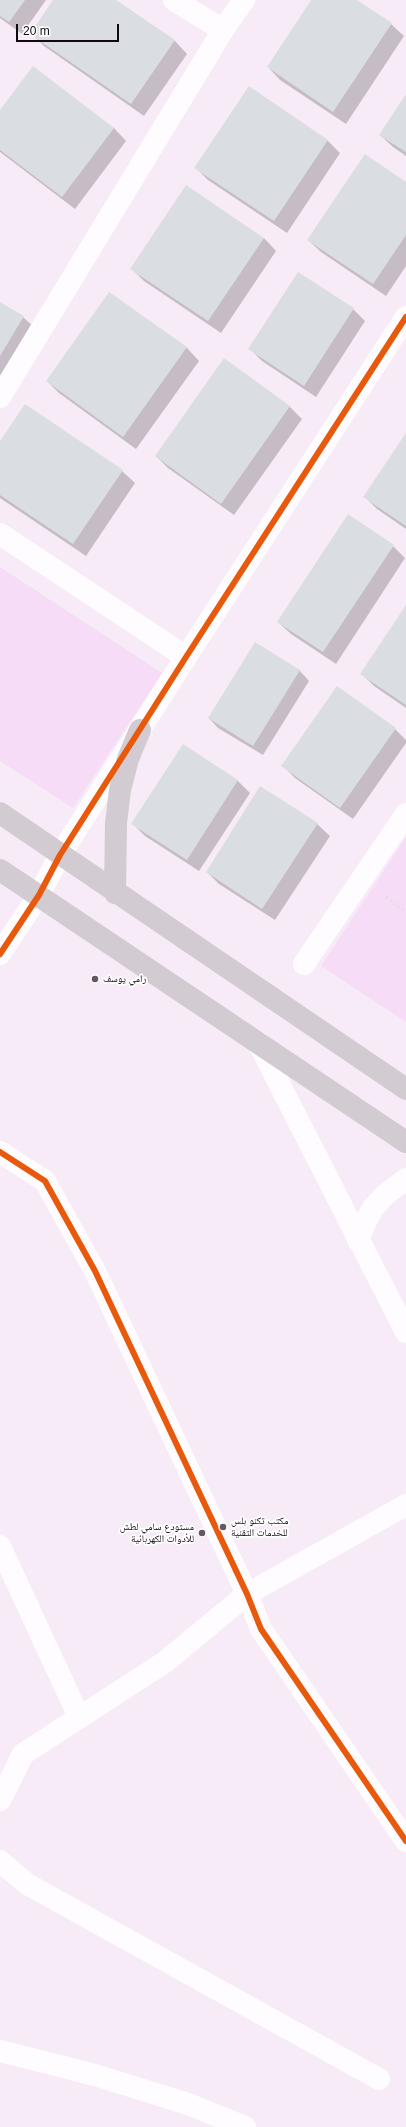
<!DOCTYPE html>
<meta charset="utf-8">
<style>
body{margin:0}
#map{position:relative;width:406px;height:2127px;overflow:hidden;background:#f7ebf7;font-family:Helvetica,sans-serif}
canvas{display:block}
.scale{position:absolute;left:16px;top:24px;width:103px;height:18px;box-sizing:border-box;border:2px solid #110811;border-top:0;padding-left:5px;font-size:12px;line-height:14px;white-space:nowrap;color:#110811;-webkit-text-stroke:3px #fff;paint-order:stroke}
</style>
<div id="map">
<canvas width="406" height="2127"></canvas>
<div class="scale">20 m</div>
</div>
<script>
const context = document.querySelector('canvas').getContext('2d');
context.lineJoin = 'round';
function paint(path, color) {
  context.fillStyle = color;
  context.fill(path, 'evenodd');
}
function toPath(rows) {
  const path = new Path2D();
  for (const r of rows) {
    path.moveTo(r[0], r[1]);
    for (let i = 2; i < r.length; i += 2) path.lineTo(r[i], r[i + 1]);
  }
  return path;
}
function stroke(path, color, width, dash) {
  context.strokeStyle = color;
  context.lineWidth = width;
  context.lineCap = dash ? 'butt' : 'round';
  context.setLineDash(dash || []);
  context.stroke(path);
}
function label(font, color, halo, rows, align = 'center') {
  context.font = font + ' Helvetica,"Noto Naskh Arabic",sans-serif';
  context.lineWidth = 3.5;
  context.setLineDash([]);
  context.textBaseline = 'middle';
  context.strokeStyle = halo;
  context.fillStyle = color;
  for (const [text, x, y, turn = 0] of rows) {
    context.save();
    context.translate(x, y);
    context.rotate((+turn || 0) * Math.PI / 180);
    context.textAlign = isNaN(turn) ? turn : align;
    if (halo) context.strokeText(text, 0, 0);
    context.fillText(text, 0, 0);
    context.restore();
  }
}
const green = toPath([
 [0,567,162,673,73,808,0,761],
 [406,837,406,1022,321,966]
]);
const shadow = toPath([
 [0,0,46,0,22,34,0,18],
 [55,0,115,0,175,41,187,54,144,116,44,46,32,34],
 [312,0,355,0,391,24,404,36,346,124,280,80,268,67],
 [249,88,328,141,340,153,287,233,208,180,196,168],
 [406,95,406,156,393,147,380,135],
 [0,112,114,128,126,141,75,209,0,152],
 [406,183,406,266,386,296,321,252,308,240],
 [264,238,276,251,221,333,144,281,132,269],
 [110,293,187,348,199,361,136,449,59,393,47,381],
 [0,303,23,317,36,329,0,389],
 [353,309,365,321,316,397,262,361,250,349],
 [224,360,290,407,302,419,234,515,168,468,156,456],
 [406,435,406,529,377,509,365,497],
 [0,443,122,471,135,483,86,556,0,498],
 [393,546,405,558,336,664,291,634,278,622],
 [406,607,406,708,374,686,362,674],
 [255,643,300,671,309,681,263,755,218,728,209,718],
 [395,729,406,740,406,743,353,819,295,778,282,765],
 [183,745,238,781,250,793,199,871,145,836,132,823],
 [317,824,330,836,275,920,219,884,207,872]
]);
const building = toPath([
 [0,0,25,0,9,22,0,16],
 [53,0,116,0,175,40,131,104,30,34],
 [311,0,357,0,392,23,333,112,267,67],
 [33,66,114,128,62,197,0,150,0,110],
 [249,86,328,140,274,221,194,168],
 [406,94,406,152,379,135],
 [365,154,406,182,406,235,373,284,307,240],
 [186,185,264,238,208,321,130,269],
 [298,272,354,308,304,386,248,349],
 [109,292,187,347,123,437,46,381],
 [0,302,24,316,0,356],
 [224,358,290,406,221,504,155,456],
 [25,404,123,470,73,544,0,495,0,441],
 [406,433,406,526,363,497],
 [348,514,394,545,323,652,277,622],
 [406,605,406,705,360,674],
 [255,642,300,670,253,746,208,718],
 [337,686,396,728,340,808,281,766],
 [183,744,238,780,187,860,131,824],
 [260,786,318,823,262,909,206,872]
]);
const path = toPath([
 [386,897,406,912]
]);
const minor = toPath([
 [174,0,223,30],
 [0,397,223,30,244,0],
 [0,534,186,657],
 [0,954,39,895,60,855,186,657,406,317],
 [304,964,406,814],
 [258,1042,406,1332],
 [0,1152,45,1181,95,1271,247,1594,261,1629,406,1841],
 [358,1240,365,1223,373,1208,385,1195,406,1179],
 [0,1546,79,1717],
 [0,1800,23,1754,165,1662,247,1594,406,1505],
 [0,1861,27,1884,379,2079],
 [0,2051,95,2075,188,2104,245,2127]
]);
const major = toPath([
 [0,813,406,1089],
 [0,870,406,1142],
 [115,893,116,823,120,790,128,759,140,730]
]);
const cycleway = toPath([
 [0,954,39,895,60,855,186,657,406,317],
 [0,1152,45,1181,95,1271,247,1594,261,1629,406,1841]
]);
const markers = [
 [95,979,4,"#625762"],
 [223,1527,4,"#625762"],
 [202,1533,4,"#625762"]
];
const poiNames = [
 ["رامي يوسف",103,979],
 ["مكتب تكنو بلس",231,1521],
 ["للخدمات التقنية",231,1533],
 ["مستودع سامي لطش",194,1527,"right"],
 ["للأدوات الكهربائية",194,1539,"right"]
];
paint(green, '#f6dcf6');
paint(shadow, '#0003');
paint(building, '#dadee3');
stroke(path, '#e2dee2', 2.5, [2, 3]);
stroke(minor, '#fefcfe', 22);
stroke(major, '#d2ccd2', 22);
stroke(cycleway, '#e8590c', 6);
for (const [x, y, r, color] of markers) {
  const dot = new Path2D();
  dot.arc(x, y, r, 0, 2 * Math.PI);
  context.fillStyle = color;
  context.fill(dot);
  stroke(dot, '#fff', 1.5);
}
label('10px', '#110811', '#fff', poiNames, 'left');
</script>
